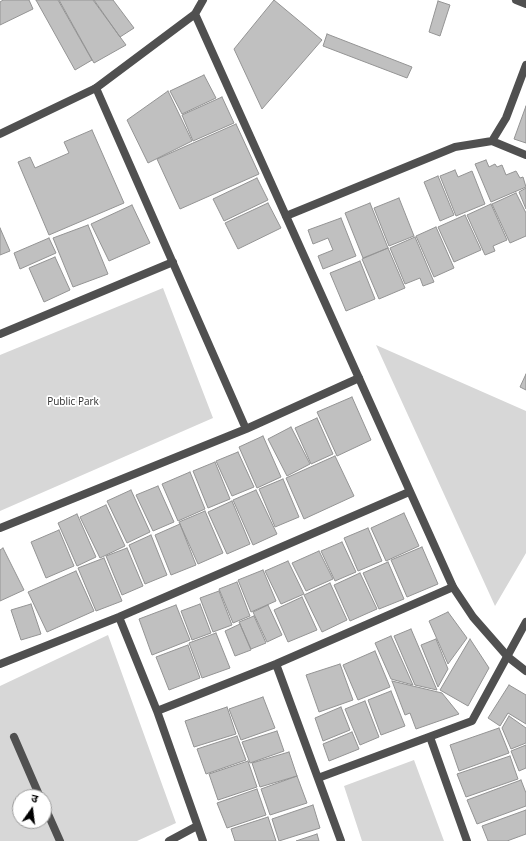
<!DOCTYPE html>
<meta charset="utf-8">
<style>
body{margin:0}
#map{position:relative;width:526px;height:841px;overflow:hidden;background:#fff;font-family:"Open Sans","Noto Sans Devanagari",sans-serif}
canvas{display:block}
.north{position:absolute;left:12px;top:789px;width:40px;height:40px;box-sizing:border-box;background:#fff;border:1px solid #999;border-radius:50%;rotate:14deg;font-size:11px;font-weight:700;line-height:16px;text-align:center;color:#000}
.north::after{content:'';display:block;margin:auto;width:14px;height:18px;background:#000;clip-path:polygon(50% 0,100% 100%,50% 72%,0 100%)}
</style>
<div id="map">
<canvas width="526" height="841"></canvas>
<div class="north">उ</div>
</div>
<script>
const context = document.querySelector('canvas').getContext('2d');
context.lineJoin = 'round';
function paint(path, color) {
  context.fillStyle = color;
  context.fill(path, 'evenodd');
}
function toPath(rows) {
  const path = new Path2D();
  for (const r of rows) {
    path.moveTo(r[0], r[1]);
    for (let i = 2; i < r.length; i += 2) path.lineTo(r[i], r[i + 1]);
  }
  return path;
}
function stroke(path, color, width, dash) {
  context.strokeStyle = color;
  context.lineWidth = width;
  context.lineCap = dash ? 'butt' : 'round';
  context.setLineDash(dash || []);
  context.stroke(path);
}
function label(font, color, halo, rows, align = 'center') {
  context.font = font + ' "Open Sans",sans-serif';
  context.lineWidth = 3.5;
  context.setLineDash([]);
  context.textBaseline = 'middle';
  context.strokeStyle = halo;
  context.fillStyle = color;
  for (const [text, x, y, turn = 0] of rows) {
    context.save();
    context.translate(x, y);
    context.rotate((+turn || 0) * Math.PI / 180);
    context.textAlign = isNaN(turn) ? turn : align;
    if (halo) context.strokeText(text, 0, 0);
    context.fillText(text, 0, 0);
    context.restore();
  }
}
const green = toPath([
 [163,288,213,418,0,511,0,355],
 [376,345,526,411,526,553,495,606],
 [108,635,176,823,137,841,0,841,0,686],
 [20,797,44,797,44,821,20,821],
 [414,760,444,841,362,841,344,786]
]);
const building = toPath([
 [3,0,29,0,33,9,0,25,0,2,3,0],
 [36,0,58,0,92,60,75,70,36,0],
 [59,0,93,0,126,45,94,63,59,0],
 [94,0,113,0,134,28,120,37,94,0],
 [274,0,322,40,262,109,234,49,274,0],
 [438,1,450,5,440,36,429,32,438,1],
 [327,34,412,67,407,78,323,46,327,34],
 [204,75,216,98,182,114,170,91,204,75],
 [168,91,192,141,148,163,127,120,168,91],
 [222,97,234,123,193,141,182,115,222,97],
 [526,106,526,143,514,139,526,106],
 [236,124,259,174,180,209,157,159,236,124],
 [92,130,124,203,49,235,18,162,30,157,35,168,69,153,64,142,92,130],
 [486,160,489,167,495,164,497,167,502,165,506,175,516,171,520,178,523,177,526,187,491,202,475,164,486,160],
 [455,170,458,177,472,171,485,204,456,216,440,176,455,170],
 [438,176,454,215,440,221,424,182,438,176],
 [257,178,268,200,224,221,213,199,257,178],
 [526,188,526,209,519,192,526,188],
 [516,193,526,213,526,236,510,243,492,204,516,193],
 [399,198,414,236,389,246,374,208,399,198],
 [268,203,281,228,238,249,225,223,268,203],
 [370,203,388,248,363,258,345,213,370,203],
 [491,204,507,240,493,246,495,251,485,255,467,215,491,204],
 [132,205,150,243,109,261,91,224,132,205],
 [465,215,481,250,454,262,438,227,465,215],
 [341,218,356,256,323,269,318,256,333,250,328,238,313,244,308,230,341,218],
 [88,225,108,274,73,287,53,238,88,225],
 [436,227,454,268,434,277,416,236,436,227],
 [0,228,10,251,0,255,0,228],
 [415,237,434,282,423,286,420,278,405,284,390,248,415,237],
 [49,238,56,253,20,269,14,253,49,238],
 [388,248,405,288,379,299,362,259,388,248],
 [55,257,70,290,44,302,29,268,55,257],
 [360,261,375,299,346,311,330,273,360,261],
 [526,374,526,390,520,387,526,374],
 [352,397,371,440,337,456,317,412,352,397],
 [317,418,333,454,311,464,295,428,317,418],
 [291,427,310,464,287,476,268,439,291,427],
 [263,436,281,477,257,488,239,447,263,436],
 [238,452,254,487,232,496,216,461,238,452],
 [335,456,354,496,304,519,286,478,335,456],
 [215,462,230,499,208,508,193,471,215,462],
 [190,472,205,509,178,521,162,484,190,472],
 [283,479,299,517,275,527,259,489,283,479],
 [158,486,174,522,153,531,136,495,158,486],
 [131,490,150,532,127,543,107,501,131,490],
 [256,490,277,534,253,545,233,500,256,490],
 [232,501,250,544,227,554,208,512,232,501],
 [106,505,125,546,100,558,80,517,106,505],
 [205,511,223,553,198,564,179,522,205,511],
 [404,513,419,546,386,561,371,528,404,513],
 [77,514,96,557,77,566,58,523,77,514],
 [180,524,196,565,171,575,155,535,180,524],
 [368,528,382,561,358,571,344,538,368,528],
 [59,530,74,566,46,578,31,542,59,530],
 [151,535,167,575,145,584,129,545,151,535],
 [342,542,356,572,335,581,321,551,342,542],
 [422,547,438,584,407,597,391,560,422,547],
 [3,548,24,590,0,601,0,550,3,548],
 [127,548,143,586,122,595,106,556,127,548],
 [319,551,333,579,306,591,292,563,319,551],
 [104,558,122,601,96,611,78,568,104,558],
 [288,561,304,594,281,604,265,571,288,561],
 [388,562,404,599,379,609,363,573,388,562],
 [263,570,276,601,251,612,238,580,263,570],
 [76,571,94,611,47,632,28,592,76,571],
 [360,573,377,609,350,621,334,585,360,573],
 [237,582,250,616,233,623,219,589,237,582],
 [330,583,347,620,322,632,304,595,330,583],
 [219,591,232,625,213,632,200,598,219,591],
 [302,597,317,630,288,642,274,610,302,597],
 [31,604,41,634,21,640,11,610,31,604],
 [200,604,211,633,192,640,181,611,200,604],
 [176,605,190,640,152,655,139,619,176,605],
 [268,605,282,635,267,642,253,612,268,605],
 [448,612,467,638,448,664,429,621,448,612],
 [254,616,266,643,251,649,239,622,254,616],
 [240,624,251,650,235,656,225,631,240,624],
 [411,629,437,690,415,685,394,636,411,629],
 [216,633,230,668,202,678,189,643,216,633],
 [391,636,413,685,391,679,375,643,391,636],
 [436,639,448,669,438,687,421,645,436,639],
 [470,639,489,668,468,706,440,690,470,639],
 [188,645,200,678,169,690,156,657,188,645],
 [375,651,390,687,358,700,343,665,375,651],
 [340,664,353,700,319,712,306,675,340,664],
 [392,681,442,693,459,714,416,729,410,713,405,715,392,681],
 [509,685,526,695,526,724,508,713,500,726,488,718,509,685],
 [391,691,405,726,381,735,368,700,391,691],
 [263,697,275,728,241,740,229,709,263,697],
 [365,701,379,737,360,745,345,709,365,701],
 [227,707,236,734,194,747,185,721,227,707],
 [341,707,350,730,323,741,315,718,341,707],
 [509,716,526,728,526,743,511,749,502,728,509,716],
 [499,728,509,753,459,771,450,745,499,728],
 [277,731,284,751,250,763,242,742,277,731],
 [352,732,359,749,329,761,323,744,352,732],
 [237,736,246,760,206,774,197,749,237,736],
 [526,745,526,768,519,771,511,751,526,745],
 [289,752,297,776,260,787,252,763,289,752],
 [510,756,518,779,466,797,457,774,510,756],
 [248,761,257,787,218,800,209,774,248,761],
 [297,776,307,803,270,815,261,789,297,776],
 [521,780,526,793,526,806,477,824,467,800,521,780],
 [257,789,266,815,227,828,217,803,257,789],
 [313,805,320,828,279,841,272,819,313,805],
 [526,810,526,834,507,841,488,841,482,826,526,810],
 [268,817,276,841,235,841,231,829,268,817],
 [317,834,319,841,296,841,317,834]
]);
const service = toPath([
 [14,737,40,797],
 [44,805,60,841]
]);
const minor = toPath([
 [96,88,246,429],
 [492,141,526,155],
 [286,216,455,147,492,141,506,118,526,65],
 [0,334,173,262],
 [0,528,246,429,359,378],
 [119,617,157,711,203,841],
 [0,664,119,617,409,492],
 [276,664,341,841],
 [157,711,276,664,453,587],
 [430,737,467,841],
 [318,778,472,721,526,622],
 [169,841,197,826]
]);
const tertiary = toPath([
 [516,0,526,4],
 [195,14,453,587,473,617,508,657,526,671],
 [0,134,96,88,195,14,203,0]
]);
const parkNames = [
 ["Public Park",73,402]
];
paint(green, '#d7d7d7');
paint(building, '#c0c0c0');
stroke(building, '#949494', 1);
stroke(service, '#505050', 8);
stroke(minor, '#505050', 8);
stroke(tertiary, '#505050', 8);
label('10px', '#2e2e2e', '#fff', parkNames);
</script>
